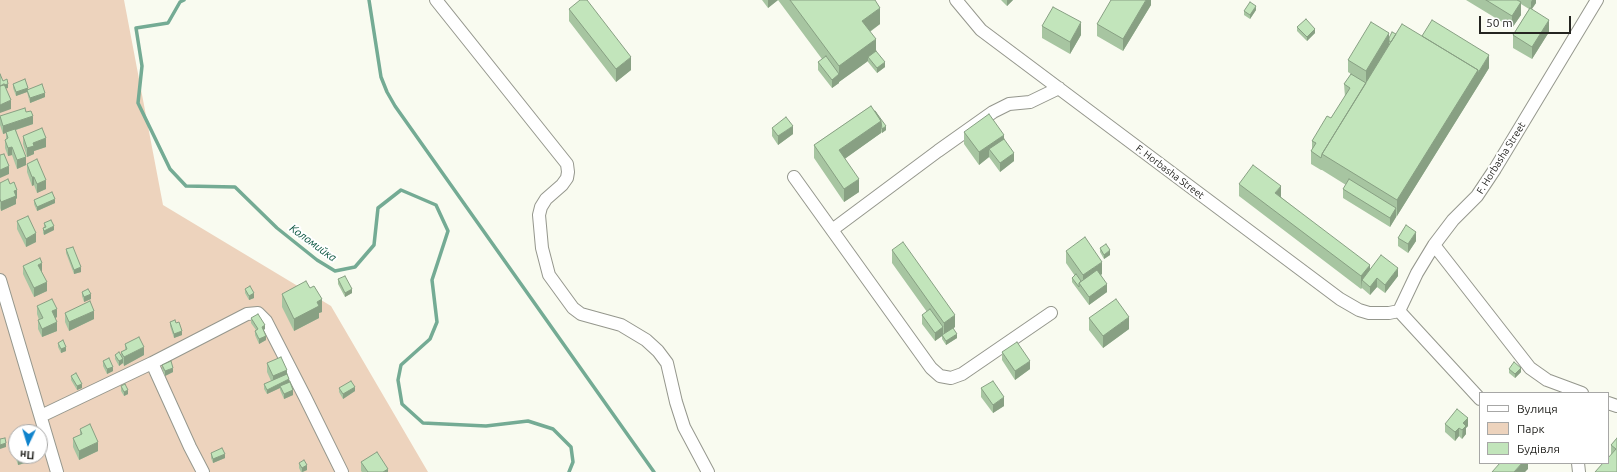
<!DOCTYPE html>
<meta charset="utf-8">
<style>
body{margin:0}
#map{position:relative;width:1617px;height:472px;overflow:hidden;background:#f9fbf0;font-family:Ubuntu,sans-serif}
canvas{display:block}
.legend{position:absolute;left:1479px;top:392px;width:130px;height:72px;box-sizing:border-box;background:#fff;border:1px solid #a7a7a6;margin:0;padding:5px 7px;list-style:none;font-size:12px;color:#242420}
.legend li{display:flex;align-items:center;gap:8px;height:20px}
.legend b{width:20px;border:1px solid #a7a7a6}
.north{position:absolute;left:8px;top:424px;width:40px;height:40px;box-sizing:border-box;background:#fff;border:1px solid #a7a7a6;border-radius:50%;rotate:184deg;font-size:11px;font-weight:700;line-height:16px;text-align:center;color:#242420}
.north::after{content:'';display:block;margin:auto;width:14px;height:18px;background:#0f83cc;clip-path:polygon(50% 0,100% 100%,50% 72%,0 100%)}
.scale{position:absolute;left:1479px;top:16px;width:92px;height:18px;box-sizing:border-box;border:2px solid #242420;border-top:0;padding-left:5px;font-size:12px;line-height:14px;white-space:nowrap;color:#242420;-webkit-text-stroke:3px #fff;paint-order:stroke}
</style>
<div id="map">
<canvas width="1617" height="472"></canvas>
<ul class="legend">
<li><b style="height:5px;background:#fff"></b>Вулиця</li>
<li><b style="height:11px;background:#edd3bd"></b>Парк</li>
<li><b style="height:11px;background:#c2e5bb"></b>Будівля</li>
</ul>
<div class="north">Пн</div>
<div class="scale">50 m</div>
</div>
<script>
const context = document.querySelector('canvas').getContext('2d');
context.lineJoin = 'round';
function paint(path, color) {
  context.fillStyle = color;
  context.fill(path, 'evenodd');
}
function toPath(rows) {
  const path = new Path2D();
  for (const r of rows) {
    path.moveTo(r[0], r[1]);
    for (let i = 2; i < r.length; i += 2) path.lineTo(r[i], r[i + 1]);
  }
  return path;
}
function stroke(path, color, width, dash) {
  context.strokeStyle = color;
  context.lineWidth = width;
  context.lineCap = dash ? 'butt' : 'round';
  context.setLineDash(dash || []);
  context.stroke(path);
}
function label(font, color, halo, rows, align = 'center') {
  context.font = font + ' Ubuntu,sans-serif';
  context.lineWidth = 4;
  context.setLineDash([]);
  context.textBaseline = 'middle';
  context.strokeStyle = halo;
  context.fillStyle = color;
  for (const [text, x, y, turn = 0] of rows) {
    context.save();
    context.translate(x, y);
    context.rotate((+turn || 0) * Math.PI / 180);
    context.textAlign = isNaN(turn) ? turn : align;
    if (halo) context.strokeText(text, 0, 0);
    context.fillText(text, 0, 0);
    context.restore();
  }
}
const green = toPath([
 [0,0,124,0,163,205,331,306,428,472,0,472],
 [16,432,40,432,40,456,16,456]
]);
const stream = toPath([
 [184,0,180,2,168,23,136,28,142,66,138,103,170,169,186,186,235,187,277,228,317,260,335,271,355,267,374,245,378,208,401,190,436,205,448,231,432,280,437,322,430,339,401,365,398,380,402,404,423,423,486,426,528,421,553,429,571,447,573,462,569,472],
 [369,0,381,77,387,92,395,106,654,472]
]);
const minor = toPath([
 [436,0,567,164,568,172,567,178,562,185,546,199,541,207,539,215,542,248,549,275,573,308,581,314,621,325,646,340,658,351,667,363,676,402,684,427,708,472],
 [956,0,981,30,1340,299,1359,310,1369,313,1389,313,1399,311,1480,399],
 [794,177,931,368,940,376,951,378,962,374,1051,313],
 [832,230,938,151,993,112,1009,104,1030,102,1059,88],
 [1434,245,1530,368,1547,380,1582,393],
 [0,280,57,472],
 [1399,311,1417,273,1434,245,1453,220,1477,196,1495,169,1597,0],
 [152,363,190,447,203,472],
 [1608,403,1617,406],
 [41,416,152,363,247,314,258,313,266,321,305,397,342,472],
 [1578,463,1579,472]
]);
const wall = toPath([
 [762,0,875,0,880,24,870,32,876,51,885,67,877,73,868,62,868,61,839,82,839,83,832,88,818,70,818,62,822,59,778,0,768,8],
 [1001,0,1013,0,1007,6],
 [1151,0,1151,5,1123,51,1097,36,1097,24],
 [1466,0,1536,0,1536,3,1532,9,1549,32,1532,59,1513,48,1513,35,1529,9,1521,4,1521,15,1512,28],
 [569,9,631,70,616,82,569,21],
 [1256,10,1250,19,1244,15,1244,11],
 [1042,26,1081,35,1070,54,1042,38],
 [1297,27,1315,33,1307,41,1297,31],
 [1396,34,1422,36,1489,68,1390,227,1343,198,1343,189,1346,185,1322,170,1321,170,1311,164,1311,151,1312,150,1312,141,1331,118,1345,97,1344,84,1351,74,1348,72,1348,60],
 [13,84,28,89,45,97,30,103,27,92,16,96,13,88],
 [871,106,886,130,882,133,881,132,881,133,844,159,859,192,844,202,814,158,814,145],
 [26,112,33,124,16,130,26,165,17,169,12,155,8,156,5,148,5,140,6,139,6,133,3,134,0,125,0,116],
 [772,128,793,134,778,145,772,136],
 [964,132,1004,139,1014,161,1000,172,989,157,979,165,964,144],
 [23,136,46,147,34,151,34,154,27,157,23,144],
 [27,164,46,189,37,193,34,185,32,186,27,172],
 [0,183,17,198,16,199,16,204,1,211,0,208],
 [1239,184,1281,197,1370,269,1398,276,1385,293,1377,287,1370,295,1362,288,1361,289,1239,196],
 [34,200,55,203,37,211,34,204],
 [17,221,36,242,26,247,17,229],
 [44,223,54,230,44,235,43,233,43,228,44,228],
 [1398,238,1416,241,1408,253,1398,246],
 [1100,248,1110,255,1104,259,1100,252],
 [66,249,81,272,74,274,66,253],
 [892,250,955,327,953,328,957,338,946,345,942,339,942,336,935,341,922,324,922,315,927,312,892,263],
 [1066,251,1102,274,1101,275,1107,292,1089,305,1072,282,1072,278,1075,276,1066,263],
 [23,266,42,272,47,291,34,297,23,274],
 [338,279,352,293,345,297,338,284],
 [245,289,254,298,249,300,245,293],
 [82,292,91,299,84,302,82,296],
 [282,294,322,312,319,313,319,318,294,331,282,307],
 [37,306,57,317,55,318,57,331,42,337,38,329,38,320,39,320,37,314],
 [65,313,94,319,69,331,65,322],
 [251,318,265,329,263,330,266,340,259,344,255,335,255,331,256,330,251,323],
 [1089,318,1129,329,1103,348,1089,330],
 [170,322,182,335,174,338,170,326],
 [58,343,66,351,61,353,58,347],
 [125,344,144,355,124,366,123,363,119,366,115,359,115,355,121,356,121,352,125,350],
 [1002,352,1030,369,1015,380,1002,360],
 [103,361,113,371,107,374,103,366],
 [267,363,287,374,293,395,284,399,280,390,280,388,267,394,264,389,264,384,271,381,267,372],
 [162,365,173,372,165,376,162,369],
 [1509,369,1521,372,1515,378,1509,373],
 [71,376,82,388,77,390,71,380],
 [121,386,128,394,124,396,121,391],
 [339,388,355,391,343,399,339,392],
 [981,388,1004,406,993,413,981,397],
 [1445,424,1468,426,1466,428,1466,434,1462,439,1459,436,1455,441,1445,432],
 [80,429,98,451,79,460,73,447,73,438,80,435],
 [16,436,16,456,32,456,32,461,18,465,14,453,14,437],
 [1617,438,1617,472,1611,455,1611,445],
 [211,453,225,458,213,463,211,458],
 [361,462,388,472,362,472,361,471],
 [299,463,307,470,303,472,301,472,299,468]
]);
const shadedWall = toPath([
 [768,0,778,0,768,8],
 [1007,0,1013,0,1007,6],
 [1146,0,1151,0,1151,5,1123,51,1123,39],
 [1532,0,1536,0,1536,3,1531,10,1531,2],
 [1521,2,1521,15,1512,28,1512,16],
 [1256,6,1256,10,1250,19,1250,15],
 [880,8,880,24,862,37,862,21],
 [1549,20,1549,32,1532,59,1532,47],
 [1081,22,1081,35,1070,54,1070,42],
 [1315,29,1315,33,1307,41,1307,37],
 [1389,33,1389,45,1366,83,1366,71],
 [876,39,876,55,868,57,868,61,839,82,839,66],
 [1489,55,1489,68,1478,86,1478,73],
 [631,57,631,70,616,82,616,69],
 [885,62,885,67,877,73,877,68],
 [1478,70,1478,86,1397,216,1397,200],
 [839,74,839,83,832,88,832,80],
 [8,84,8,88,0,90,0,86],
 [28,88,28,92,27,90,27,92,16,96,16,92],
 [45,93,45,97,30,103,30,98],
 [11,100,11,109,0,113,0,105],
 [33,116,33,124,3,134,3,126],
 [881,121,881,133,839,163,839,150],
 [793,126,793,134,778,145,778,136],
 [886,126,886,130,882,133,882,129],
 [1004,135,1004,147,989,149,989,157,979,165,979,152],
 [46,138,46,147,34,151,34,154,27,157,27,148,33,143],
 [12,147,12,155,8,156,8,148],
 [1014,153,1014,161,1000,172,1000,163],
 [26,157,26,165,17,169,17,160],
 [9,166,9,174,0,178,0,170],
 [32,177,34,177,34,185,32,186],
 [859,179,859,192,844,202,844,189],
 [46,180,46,189,37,193,37,184],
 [1281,186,1281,198,1275,193],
 [17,190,17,198,16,199,16,204,1,211,1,202,14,191],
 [55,199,55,203,37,211,37,207],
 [1396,208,1396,217,1390,227,1390,218],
 [54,226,54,230,44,235,44,231],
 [1416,232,1416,241,1408,253,1408,244],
 [36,233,36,242,26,247,26,239],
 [1110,250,1110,255,1104,259,1104,255],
 [1102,262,1102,274,1083,287,1083,275],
 [42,263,42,272,38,274,38,265],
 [1370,265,1370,277,1362,280,1361,289,1361,276],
 [81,267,81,272,74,274,74,270],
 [1398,268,1398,276,1385,293,1385,285],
 [1377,278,1377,287,1370,295,1370,287],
 [47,282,47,291,34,297,34,288],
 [1107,284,1107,292,1089,305,1089,297],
 [352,289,352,293,345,297,345,293],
 [254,293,254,298,249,300,249,296],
 [91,294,91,299,84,302,84,297],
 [322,299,322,312,319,313,319,318,294,331,294,319,317,302],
 [57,309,57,317,52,320,52,311],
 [94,311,94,319,69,331,69,322],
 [955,315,955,327,944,335,944,323],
 [1129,317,1129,329,1103,348,1103,336],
 [57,322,57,331,42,337,42,329],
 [265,325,265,329,262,331,262,327],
 [943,327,943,335,942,335,942,336,935,341,935,333],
 [182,331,182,335,174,338,174,334],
 [957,334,957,338,946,345,946,341],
 [266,336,266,340,259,344,259,339],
 [66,347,66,351,61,353,61,349],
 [144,347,144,355,124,366,124,357],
 [123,359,123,363,119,366,119,361],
 [1030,361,1030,369,1015,380,1015,371],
 [113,367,113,371,107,374,107,369],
 [173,368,173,372,165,376,165,371],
 [1521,368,1521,372,1515,378,1515,374],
 [287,370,287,378,273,384,273,376],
 [289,379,289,384,280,386,280,388,267,394,267,390],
 [82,384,82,388,77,390,77,386],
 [355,387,355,391,343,399,343,394],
 [128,390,128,394,124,396,124,392],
 [293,390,293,395,284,399,284,394],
 [1004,397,1004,406,993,413,993,405],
 [1468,418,1468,426,1466,428,1466,434,1462,439,1463,423],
 [1459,428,1459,436,1455,441,1455,432],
 [98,442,98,451,79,460,79,451],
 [6,443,6,447,0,449,0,445],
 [225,454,225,458,213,463,213,459],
 [21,456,32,456,32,461,18,465,18,457],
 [1522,463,1528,463,1528,469,1525,472,1514,472],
 [307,465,307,470,302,472,302,468],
 [388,469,388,472,383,472]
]);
const building = toPath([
 [580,0,587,0,631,57,616,69,569,9,580,0],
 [790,0,875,0,880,8,862,21,876,39,839,66,790,0],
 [1111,0,1146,0,1123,39,1097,24,1111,0],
 [1486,0,1517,0,1521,2,1512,16,1486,0],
 [1250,2,1256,6,1250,15,1244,11,1250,2],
 [1053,7,1081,22,1070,42,1042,26,1053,7],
 [1530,8,1549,20,1532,47,1513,35,1530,8],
 [1306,19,1315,29,1307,37,1297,27,1306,19],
 [1432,20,1489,55,1478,73,1478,70,1422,36,1432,20],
 [1371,22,1389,33,1366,71,1348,60,1371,22],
 [1402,24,1478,70,1397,200,1322,154,1402,24],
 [1392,32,1396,34,1391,42,1389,41,1389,38,1392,32],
 [876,51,885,62,877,68,868,57,876,51],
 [826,56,839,74,832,80,818,62,826,56],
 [0,74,3,81,7,79,8,84,0,86,0,74],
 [1351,74,1366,83,1322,154,1321,158,1311,151,1316,143,1312,141,1327,116,1331,118,1350,88,1344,84,1351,74],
 [25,79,28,88,16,92,13,84,25,79],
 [4,84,11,100,0,105,0,86,4,84],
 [42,84,45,93,30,98,27,90,42,84],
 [871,106,881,121,839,150,859,179,844,189,814,145,871,106],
 [25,108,26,112,31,111,33,116,3,126,0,116,25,108],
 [875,111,886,126,882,129,881,121,875,111],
 [989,114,1004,135,979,152,964,132,989,114],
 [786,117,793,126,778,136,772,128,786,117],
 [42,128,46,138,33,143,34,146,27,148,23,136,42,128],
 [15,129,26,157,17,160,12,147,8,148,5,140,8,138,6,132,15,129],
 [1004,139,1014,153,1000,163,989,149,1004,139],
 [4,154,9,166,0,170,0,155,4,154],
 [37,159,46,180,37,184,34,177,32,177,27,164,37,159],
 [1253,165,1281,186,1275,193,1370,265,1361,276,1239,184,1253,165],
 [8,179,10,184,14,182,17,190,14,191,16,196,1,202,0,199,0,183,8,179],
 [1349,179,1396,208,1390,218,1343,189,1349,179],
 [52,192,55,199,37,207,34,200,52,192],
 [28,216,36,233,26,239,17,221,28,216],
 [51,220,54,226,44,231,43,228,46,227,44,223,51,220],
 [1406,225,1416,232,1408,244,1398,238,1406,225],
 [1085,237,1102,262,1083,275,1066,251,1085,237],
 [903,242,955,315,944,323,892,250,903,242],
 [1106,244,1110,250,1104,255,1100,248,1106,244],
 [73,247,81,267,74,270,66,249,73,247],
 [1381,255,1398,268,1385,285,1377,278,1370,287,1362,280,1381,255],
 [40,258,42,263,38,265,47,282,34,288,23,266,40,258],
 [1097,270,1107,284,1089,297,1079,283,1097,270],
 [1076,274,1081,281,1079,283,1079,287,1072,278,1076,274],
 [345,276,352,289,345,293,338,279,345,276],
 [306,281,310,288,314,286,322,299,317,302,319,306,294,319,282,294,306,281],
 [250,286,254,293,249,296,245,289,250,286],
 [88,289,91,294,84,297,82,292,88,289],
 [52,299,57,309,52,311,57,322,42,329,38,320,43,318,37,306,52,299],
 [1116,299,1129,317,1103,336,1089,318,1116,299],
 [90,301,94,311,69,322,65,313,90,301],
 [930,309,943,327,935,333,922,315,930,309],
 [258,314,265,325,262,327,266,336,259,339,255,331,258,329,251,318,258,314],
 [175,320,176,323,179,322,182,331,174,334,170,322,175,320],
 [953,328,957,334,946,341,942,335,953,328],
 [139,337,144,347,124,357,121,352,127,349,125,344,139,337],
 [63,340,66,347,61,349,58,343,63,340],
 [1017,342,1030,361,1015,371,1002,352,1017,342],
 [119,352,123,359,119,361,115,355,119,352],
 [281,357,287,370,273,376,267,363,281,357],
 [109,358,113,367,107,369,103,361,109,358],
 [171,361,173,368,165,371,162,365,171,361],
 [1514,362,1521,368,1515,374,1509,369,1514,362],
 [76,373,82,384,77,386,71,376,76,373],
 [287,374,289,379,267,390,264,384,287,374],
 [351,381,355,387,343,394,339,388,351,381],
 [993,381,1004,397,993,405,981,388,993,381],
 [290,382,293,390,284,394,280,386,290,382],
 [125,384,128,390,124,392,121,386,125,384],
 [1457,409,1468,418,1463,423,1466,426,1462,430,1459,428,1455,432,1445,424,1457,409],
 [90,424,98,442,79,451,73,438,82,434,80,429,90,424],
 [16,436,16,443,14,437,16,436],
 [5,438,6,443,0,445,0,439,5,438],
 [1617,438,1617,472,1595,472,1603,463,1608,463,1608,458,1616,449,1611,445,1617,438],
 [14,444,16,444,16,450,14,444],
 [222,448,225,454,213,459,211,453,222,448],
 [377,452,388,469,383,472,368,472,361,462,377,452],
 [304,460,307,465,302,468,299,463,304,460],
 [1500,463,1522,463,1514,472,1492,472,1500,463]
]);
const streetNames = [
 ["F. Horbasha Street",1501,158,-58],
 ["F. Horbasha Street",1170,172,37]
];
const waterNames = [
 ["Коломийка",313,243,36]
];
paint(green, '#edd3bd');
stroke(stream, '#74ab94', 3.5);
stroke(minor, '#95978d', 14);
stroke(minor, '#fff', 12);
paint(wall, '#a7c5a1');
paint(shadedWall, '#88a083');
paint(building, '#c2e5bb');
stroke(building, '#88a083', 1);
label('10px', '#242420', '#fff', streetNames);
label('italic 11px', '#024f39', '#fff', waterNames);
</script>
